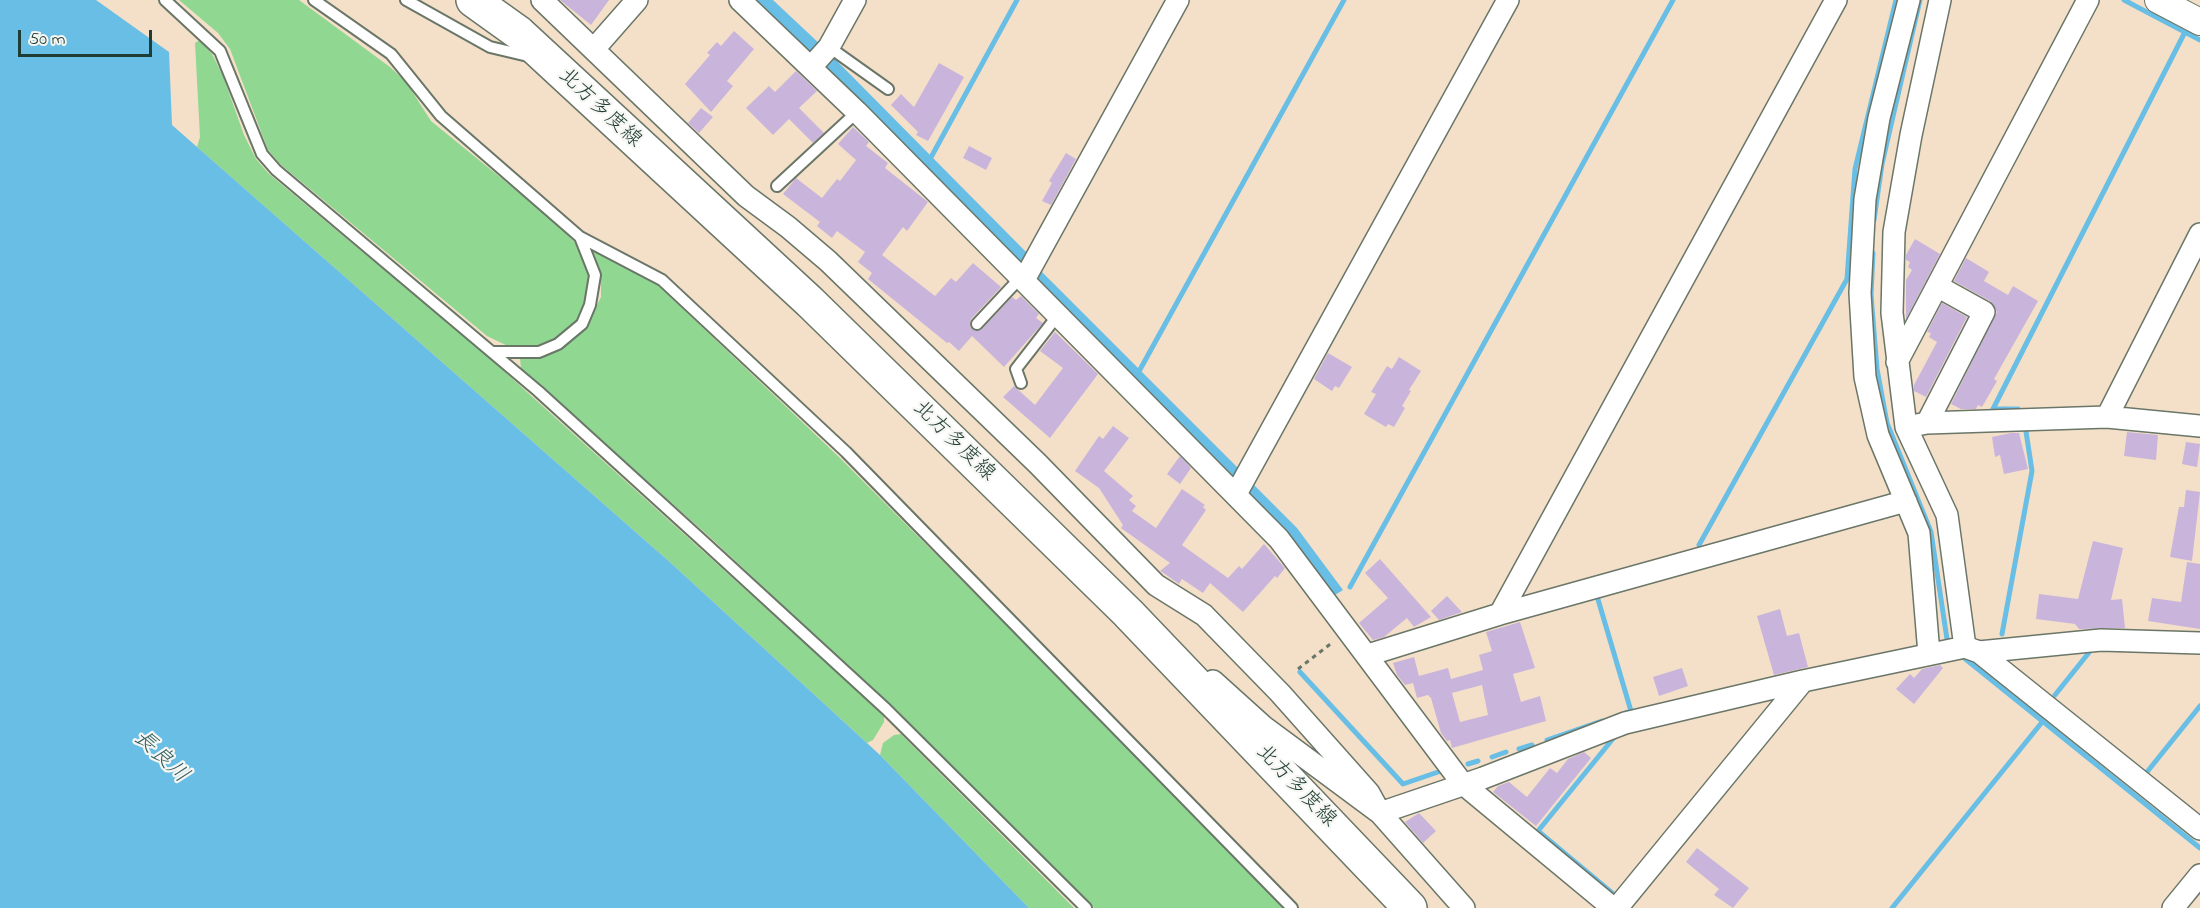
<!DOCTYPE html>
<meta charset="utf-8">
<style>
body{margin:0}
#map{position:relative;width:2200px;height:908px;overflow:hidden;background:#f4e0c8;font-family:"Indie Flower",sans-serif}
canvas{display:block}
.scale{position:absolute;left:18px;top:30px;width:134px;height:27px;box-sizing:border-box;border:3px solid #1f3d34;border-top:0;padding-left:8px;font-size:18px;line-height:21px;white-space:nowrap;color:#1f3d34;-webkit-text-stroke:4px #f6f6f2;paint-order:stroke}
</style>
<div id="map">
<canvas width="2200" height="908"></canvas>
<div class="scale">50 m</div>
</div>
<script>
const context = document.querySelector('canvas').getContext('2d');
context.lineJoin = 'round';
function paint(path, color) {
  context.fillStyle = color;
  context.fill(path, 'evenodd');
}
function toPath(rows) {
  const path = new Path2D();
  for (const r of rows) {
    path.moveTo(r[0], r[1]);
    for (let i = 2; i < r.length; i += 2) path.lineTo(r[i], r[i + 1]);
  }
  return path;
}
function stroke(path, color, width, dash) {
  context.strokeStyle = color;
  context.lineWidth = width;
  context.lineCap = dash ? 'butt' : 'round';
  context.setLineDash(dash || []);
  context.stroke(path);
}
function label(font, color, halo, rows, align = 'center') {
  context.font = font + ' "Indie Flower","Klee One",sans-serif';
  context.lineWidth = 4.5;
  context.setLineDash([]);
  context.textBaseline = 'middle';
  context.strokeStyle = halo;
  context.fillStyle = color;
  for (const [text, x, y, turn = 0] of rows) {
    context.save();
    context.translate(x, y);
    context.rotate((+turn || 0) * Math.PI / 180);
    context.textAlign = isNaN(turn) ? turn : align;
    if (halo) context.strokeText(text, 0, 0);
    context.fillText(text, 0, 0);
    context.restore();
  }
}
const green = toPath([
 [179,0,299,0,390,67,406,82,431,121,560,226,578,246,590,281,583,309,575,323,556,339,527,349,510,347,487,336,280,164,268,150,230,49,218,33],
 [200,40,212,54,223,76,244,135,256,159,269,174,485,354,884,715,884,722,873,740,867,743,672,564,197,147,200,137,195,43],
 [593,251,639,273,658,285,840,458,1250,870,1285,908,1094,908,893,709,712,539,521,369,520,358,546,355,562,348,586,328,601,297,601,273],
 [901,734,1074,908,1029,908,880,755,883,743,894,735]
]);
const water = toPath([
 [0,0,96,0,169,52,172,125,672,564,880,755,1029,908,0,908],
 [755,0,773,0,822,46,812,53],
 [834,58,1032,258,1022,265,823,66],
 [1039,269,1241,471,1232,478,1034,278],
 [1250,481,1297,528,1343,590,1335,595,1292,539,1245,490]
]);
const stream = toPath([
 [2124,0,2200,40],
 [929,161,1017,0],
 [1874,220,1882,164,1920,0],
 [1873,253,1871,295,1877,369,1887,423,1931,532,1948,646],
 [1137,375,1344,0],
 [2020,412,2018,409,1993,409,2185,32],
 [1699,545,1847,279,1855,169,1896,0],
 [1350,587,1673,0],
 [1601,595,1597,596,1631,711,1625,713],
 [2002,634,2032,471,2025,425],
 [1958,653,2200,848],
 [1300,672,1403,784,1441,771],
 [2055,695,2091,650],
 [1616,735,1538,831,1617,897],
 [1547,740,1602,721],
 [1519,749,1532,745],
 [1492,757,1506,752],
 [1468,764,1478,761],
 [2147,772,2200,706],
 [1892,908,2043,721]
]);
const building = toPath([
 [560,0,609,0,591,25],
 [734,31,754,49,727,81,733,86,711,112,685,84,710,55,707,53,717,42,721,46],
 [939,63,964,77,928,141,916,135,918,132,891,105,901,94,914,107],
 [796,71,817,91,799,108,824,133,813,143,789,119,773,135,746,108,769,86,775,92],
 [701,108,713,117,699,133,688,123],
 [853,127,869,142,866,146,888,163,885,168,928,202,907,231,903,227,882,255,935,296,951,278,956,282,973,263,1001,287,971,319,970,327,975,331,982,329,1012,297,1016,300,1021,296,1039,314,1036,318,1043,323,1004,367,972,336,959,351,949,342,947,343,868,279,872,273,858,262,865,252,837,231,832,238,817,226,820,222,783,194,796,178,822,198,837,179,840,181,856,160,838,144],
 [969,146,992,158,986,170,963,158],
 [1066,153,1076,159,1051,205,1042,201,1052,183,1049,181],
 [1915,239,1940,254,1906,319,1906,280,1912,270,1908,267,1910,262,1906,260,1906,255],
 [1966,258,1989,272,1984,281,2008,295,2013,286,2038,301,1994,379,1997,381,1982,407,1978,405,1976,409,1961,409,1951,404,1997,312,1990,301,1954,281],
 [1942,303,1967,317,1926,397,1914,391,1914,385,1937,342,1929,337,1931,333,1927,332],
 [1055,332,1098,374,1050,438,1003,397,1014,386,1035,405,1063,368,1040,351],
 [1328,353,1352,367,1339,388,1335,386,1332,391,1314,379],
 [1399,357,1421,371,1409,390,1411,391,1402,406,1405,408,1394,427,1388,424,1386,427,1364,414,1376,394,1371,392,1387,366,1392,369],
 [1113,426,1129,438,1104,471,1133,496,1129,500,1136,506,1132,511,1156,528,1182,489,1205,505,1203,507,1206,510,1182,545,1228,578,1239,566,1242,569,1264,544,1285,568,1277,578,1275,576,1243,612,1210,583,1203,593,1182,579,1179,584,1162,572,1160,571,1170,563,1121,528,1123,525,1099,488,1075,471,1099,436,1103,439],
 [2127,432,2158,435,2156,460,2124,456],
 [2011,433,2019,433,2028,469,2004,474,2000,455,1995,457,1992,437],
 [2186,442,2200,444,2197,467,2182,464],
 [1180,456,1191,468,1180,484,1167,474],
 [2186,490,2200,492,2192,561,2170,557,2179,507,2184,507],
 [2093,541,2123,548,2111,600,2122,599,2125,628,2079,629,2075,624,2036,619,2039,594,2078,599],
 [1380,559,1431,617,1414,627,1407,618,1384,637,1373,640,1359,623,1388,598,1365,573],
 [2187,562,2200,564,2200,629,2148,621,2152,598,2181,602],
 [1447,596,1462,612,1439,620,1431,611],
 [1780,609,1787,636,1799,633,1808,667,1774,675,1757,616],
 [1520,622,1535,668,1513,674,1521,702,1540,696,1546,721,1452,748,1450,740,1447,741,1441,733,1431,698,1428,695,1417,698,1413,683,1405,685,1397,675,1393,663,1414,657,1419,676,1448,668,1451,679,1483,670,1479,655,1492,651,1486,632],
 [1482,685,1488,715,1460,722,1452,693],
 [1940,665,1943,668,1914,704,1896,689,1910,674,1914,678,1922,669],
 [1682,668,1688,686,1659,696,1653,677],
 [1584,752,1591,758,1536,826,1493,792,1498,786,1509,782,1527,797,1550,768,1557,773,1568,759],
 [1419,813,1436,831,1423,843,1405,822],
 [1697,848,1749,888,1733,908,1714,895,1719,889,1686,862]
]);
const path = toPath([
 [1298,669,1333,642]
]);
const service = toPath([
 [165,0,220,51,262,154,276,170,538,391,704,542,886,709,1086,908],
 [314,0,391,54,441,116,580,237,662,280,846,452,1292,908],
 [406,0,490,47,528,56],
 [829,47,888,89],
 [777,186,857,112],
 [977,324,1021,277],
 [493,352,539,352,558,344,582,324,590,305,595,275,580,237],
 [1021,383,1016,369,1058,315]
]);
const minor = toPath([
 [542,0,746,196,788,227,828,261,1038,464,1156,585,1204,615,1280,693,1369,793,1380,813],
 [740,0,857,112,1279,539,1462,783,1613,908],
 [1909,0,1879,118,1865,199,1860,293,1865,377,1878,435,1919,533,1929,654],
 [1940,0,1911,135,1894,232,1892,313,1906,427,1947,515,1965,647],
 [594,49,637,0],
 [811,67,829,47,855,0],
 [1024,280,1178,0],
 [1897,362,2088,0],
 [2107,417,2200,234],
 [1927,423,1984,312,1937,286],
 [1906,427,1927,423,2107,417,2200,426],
 [1236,494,1508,0],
 [1500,614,1836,0],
 [1979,652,2101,640,2200,643],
 [1368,655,1500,614,1906,501],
 [1213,681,1264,727,1380,813,1464,908],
 [1380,813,1483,778,1625,723,1803,681,1965,647,1979,652,2200,829],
 [1617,908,1803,681],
 [2173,908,2200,875]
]);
const tertiary = toPath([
 [2158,0,2200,22]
]);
const primary = toPath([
 [473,0,519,33,810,302,1128,613,1410,908]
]);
const streetNames = [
 ["北方多度線",599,109,43],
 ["北方多度線",953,442,44],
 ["北方多度線",1295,787,46]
];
const waterNames = [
 ["長良川",160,758,43]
];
paint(green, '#90d792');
paint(water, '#68bee5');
stroke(stream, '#68bee5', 5);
paint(building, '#c9b4dc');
stroke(service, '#6a7668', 14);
stroke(minor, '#6a7668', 24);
stroke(tertiary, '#6a7668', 28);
stroke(primary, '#6a7668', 36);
stroke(path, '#6a7668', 3, [4.5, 4.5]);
stroke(service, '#fff', 10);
stroke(minor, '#fff', 21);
stroke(tertiary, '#fff', 26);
stroke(primary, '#fff', 33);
label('21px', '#1f3d34', '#f6f6f2', streetNames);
label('italic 22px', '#315d60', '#f6f6f2', waterNames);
</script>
